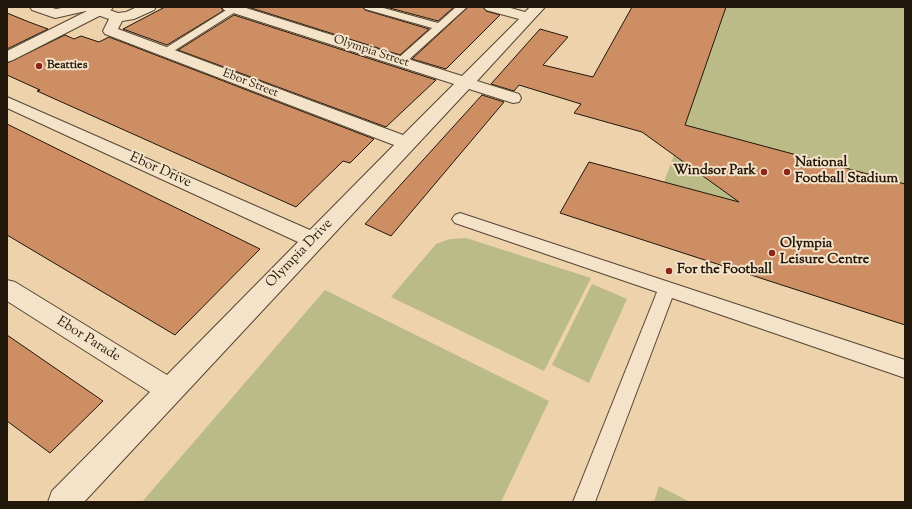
<!DOCTYPE html>
<style>
body{margin:0}
#map{position:relative;width:912px;height:509px;overflow:hidden;background:#eed2ac;font-family:"Sorts Mill Goudy",serif}
canvas{display:block}
.frame{position:absolute;inset:0;border:8px solid #22170b;pointer-events:none}
</style>
<div id="map">
<canvas width="912" height="509"></canvas>
<div class="frame"></div>
</div>
<script>
const context = document.querySelector('canvas').getContext('2d');
context.lineJoin = 'round';
function paint(path, color) {
  context.fillStyle = color;
  context.fill(path, 'evenodd');
}
function toPath(rows) {
  const path = new Path2D();
  for (const r of rows) {
    path.moveTo(r[0], r[1]);
    for (let i = 2; i < r.length; i += 2) path.lineTo(r[i], r[i + 1]);
  }
  return path;
}
function stroke(path, color, width, dash) {
  context.strokeStyle = color;
  context.lineWidth = width;
  context.lineCap = dash ? 'butt' : 'round';
  context.setLineDash(dash || []);
  context.stroke(path);
}
function label(font, color, halo, rows, align = 'center') {
  context.font = font + ' "Sorts Mill Goudy",serif';
  context.lineWidth = 4;
  context.setLineDash([]);
  context.textBaseline = 'middle';
  context.strokeStyle = halo;
  context.fillStyle = color;
  for (const [text, x, y, turn = 0] of rows) {
    context.save();
    context.translate(x, y);
    context.rotate((+turn || 0) * Math.PI / 180);
    context.textAlign = isNaN(turn) ? turn : align;
    if (halo) context.strokeText(text, 0, 0);
    context.fillText(text, 0, 0);
    context.restore();
  }
}
const green = toPath([
 [632,7,905,7,905,325,560,213,589,162,664,182,674,155,642,132,574,113,581,104,540,92,558,69,593,77],
 [466,238,591,278,544,371,391,297,436,244,450,239],
 [592,284,627,299,589,383,552,365],
 [325,290,549,401,501,502,142,502],
 [659,486,690,502,654,502]
]);
const building = toPath([
 [165,7,221,7,223,11,167,45,123,29,165,7],
 [248,7,363,7,365,10,429,29,400,55,248,7],
 [386,7,454,7,438,21,386,7],
 [468,7,483,7,486,11,500,15,446,69,412,59,468,7],
 [632,7,726,7,685,125,905,184,905,325,560,213,589,162,739,202,642,132,574,113,581,104,519,85,514,91,491,84,540,29,568,37,543,65,593,77,632,7],
 [7,13,29,22,48,29,7,49,7,13],
 [234,15,436,80,386,127,178,50,234,15],
 [65,35,74,39,81,36,99,42,109,37,374,139,350,163,343,161,296,207,37,91,40,90,7,75,7,63,65,35],
 [482,95,504,102,391,236,365,224,482,95],
 [7,124,156,198,260,249,175,335,7,235,7,124],
 [7,335,103,401,50,453,7,421,7,335]
]);
const service = toPath([
 [231,7,239,7,240,9,169,54,161,54,159,52,231,7],
 [364,7,380,7,438,23,456,7,467,7,404,64,400,65,396,64,394,62,396,60,432,28,365,9,364,7],
 [460,213,905,360,905,378,672,298,595,502,573,502,657,292,455,223,452,219,455,215,460,213]
]);
const minor = toPath([
 [30,7,50,7,56,9,67,7,101,7,118,13,126,12,137,7,156,7,154,10,134,19,122,21,118,29,403,135,454,84,224,10,222,7,243,7,462,76,519,19,486,10,484,7,507,7,525,12,530,7,545,7,477,81,519,94,521,98,519,102,513,103,469,89,84,502,48,502,52,491,150,392,7,301,7,280,15,282,167,375,298,242,7,108,7,97,310,230,394,145,105,34,103,31,109,19,86,11,55,18,32,10,30,7]
]);
const tertiary = toPath([
 [95,7,113,7,111,10,13,60,7,62,7,51,95,7]
]);
const markers = [
 [39,66,4,"#8f2418"],
 [764,172,4,"#8f2418"],
 [787,172,4,"#8f2418"],
 [772,253,4,"#8f2418"],
 [669,271,4,"#8f2418"]
];
const farStreetnames = [
 ["Olympia Street",371,52,18],
 ["Ebor Street",250,84,21]
];
const farPoinames = [
 ["Beatties",47,66]
];
const poiNames = [
 ["National",795,164],
 ["Football Stadium",795,180],
 ["Windsor Park",756,172,"right"],
 ["Olympia",780,245],
 ["Leisure Centre",780,261],
 ["For the Football",677,271]
];
const streetNames = [
 ["Ebor Drive",160,171,24],
 ["Olympia Drive",300,254,-46],
 ["Ebor Parade",88,340,32]
];
paint(green, '#bb8');
paint(building, '#cd8e64');
stroke(building, '#22170b', 1);
stroke(service, '#554633', 2);
stroke(minor, '#554633', 2);
stroke(tertiary, '#554633', 2);
paint(service, '#f4e2c9');
paint(minor, '#f4e2c9');
paint(tertiary, '#f4e2c9');
for (const [x, y, r, color] of markers) {
  const dot = new Path2D();
  dot.arc(x, y, r, 0, 2 * Math.PI);
  context.fillStyle = color;
  context.fill(dot);
  stroke(dot, '#f4e2c9', 1.5);
}
label('12px', '#22170b', '#f4e2c9', farStreetnames);
label('bold 12px', '#22170b', '#f4e2c9', farPoinames, 'left');
label('bold 14px', '#22170b', '#f4e2c9', poiNames, 'left');
label('14px', '#22170b', '#f4e2c9', streetNames);
</script>
